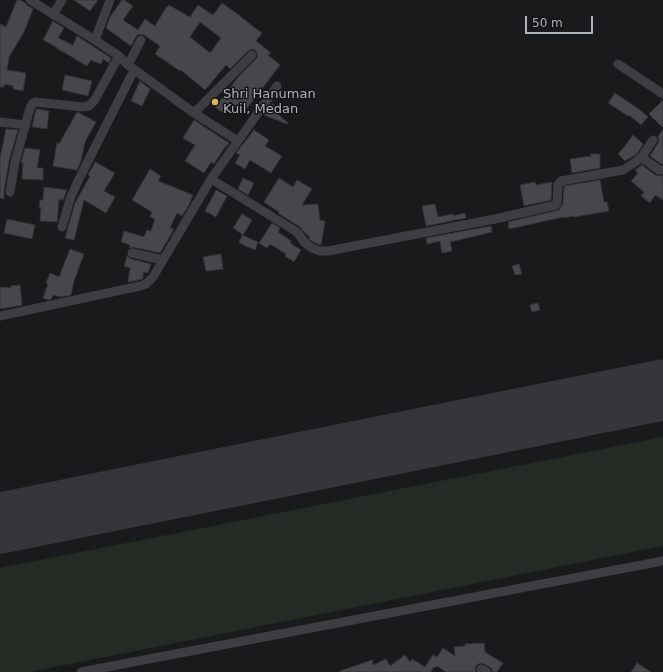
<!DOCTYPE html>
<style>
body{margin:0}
#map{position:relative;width:663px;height:672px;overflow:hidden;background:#1a191b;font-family:"DejaVu Sans",sans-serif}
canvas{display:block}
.scale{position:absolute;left:525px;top:16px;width:68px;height:18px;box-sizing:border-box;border:2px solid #adb1b9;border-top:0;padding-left:5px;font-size:12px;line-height:14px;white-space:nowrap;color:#adb1b9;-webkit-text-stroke:3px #141416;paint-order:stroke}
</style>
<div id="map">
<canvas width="663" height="672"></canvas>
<div class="scale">50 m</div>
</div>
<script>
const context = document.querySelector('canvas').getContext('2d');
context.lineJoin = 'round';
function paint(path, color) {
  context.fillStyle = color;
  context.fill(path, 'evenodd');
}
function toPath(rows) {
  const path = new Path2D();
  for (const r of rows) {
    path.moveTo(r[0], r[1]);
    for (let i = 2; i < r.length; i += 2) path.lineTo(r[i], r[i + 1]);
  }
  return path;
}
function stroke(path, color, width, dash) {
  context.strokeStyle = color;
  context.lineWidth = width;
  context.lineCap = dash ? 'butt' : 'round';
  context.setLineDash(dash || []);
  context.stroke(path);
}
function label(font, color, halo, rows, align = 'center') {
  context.font = font + ' "DejaVu Sans",sans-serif';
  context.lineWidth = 3;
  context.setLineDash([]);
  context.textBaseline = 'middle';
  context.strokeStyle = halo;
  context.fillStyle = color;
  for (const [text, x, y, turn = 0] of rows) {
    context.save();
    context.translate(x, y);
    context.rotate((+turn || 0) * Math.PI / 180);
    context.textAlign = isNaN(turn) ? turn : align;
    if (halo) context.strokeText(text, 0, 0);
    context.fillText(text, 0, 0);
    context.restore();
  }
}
const green = toPath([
 [663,437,663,546,30,672,0,672,0,568]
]);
const runway = toPath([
 [0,523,663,390]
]);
const building = toPath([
 [17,0,20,0,24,2,27,5,33,9,24,32,9,57,7,70,26,73,23,91,13,89,13,86,4,84,4,87,0,87,0,24,6,27,17,0],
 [74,0,98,0,90,11,74,0],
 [122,0,124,0,133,6,123,20,138,30,145,19,155,26,167,6,168,7,169,5,190,17,198,5,213,15,222,3,236,13,255,28,262,33,256,41,271,53,268,55,280,65,244,112,230,102,222,112,215,107,239,76,256,59,258,56,256,51,253,49,248,51,230,69,226,65,205,90,181,70,180,71,155,54,160,46,144,35,140,34,137,35,131,46,106,28,110,17,122,0],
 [200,22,221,38,210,53,190,37,200,22],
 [53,21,64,28,58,38,73,45,77,36,111,58,109,63,103,59,101,64,91,60,87,66,73,58,74,58,56,48,56,47,43,40,53,21],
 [65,75,92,81,88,96,62,90,65,75],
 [140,81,150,89,142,106,131,101,140,81],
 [615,93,640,110,648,117,641,125,629,115,628,116,608,103,615,93],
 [663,100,663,128,649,114,663,100],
 [272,104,274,105,272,109,288,123,287,124,264,115,272,104],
 [36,109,49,111,47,129,32,127,36,109],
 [77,112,79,113,96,122,85,142,81,161,77,170,53,166,57,143,59,144,77,112],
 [194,120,229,143,226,147,225,147,214,164,211,162,204,173,185,161,195,145,183,138,194,120],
 [6,129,18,130,9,161,4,191,4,199,0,198,0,158,6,129],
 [663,129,663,164,661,164,650,156,658,143,659,140,658,137,663,129],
 [254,130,269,140,265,146,282,156,271,173,250,160,245,169,235,163,240,155,236,153,254,130],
 [633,135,643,144,637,154,625,161,618,154,624,147,633,135],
 [25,148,40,150,37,168,43,168,43,180,22,179,23,163,21,163,25,148],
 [591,154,600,154,600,168,572,173,570,159,591,156,591,154],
 [95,162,115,173,104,191,115,197,106,213,84,200,74,240,65,238,75,203,90,176,88,175,95,162],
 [642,165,655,175,663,176,663,200,655,195,650,203,641,196,644,192,631,181,638,173,635,170,642,165],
 [150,169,161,176,158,181,193,195,189,205,182,216,177,213,170,228,174,229,160,253,133,247,129,248,130,245,121,242,124,231,144,237,147,230,151,231,155,219,150,217,152,212,132,200,150,169],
 [243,178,254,183,248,195,238,189,243,178],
 [279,178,293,187,297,180,312,189,302,205,318,204,320,220,325,221,321,245,315,243,309,239,309,236,306,234,300,227,278,213,279,212,264,202,279,178],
 [600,180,604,202,607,202,609,211,574,217,574,216,563,218,563,217,509,229,508,222,559,210,563,204,564,186,600,180],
 [535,182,536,185,552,182,551,200,524,206,520,185,535,182],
 [44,187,67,190,63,200,59,199,57,222,40,221,41,208,39,208,40,200,43,200,44,187],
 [216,190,227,196,216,217,205,211,216,190],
 [435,204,438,217,453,214,453,216,465,213,466,218,426,226,422,206,435,204],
 [242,214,252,220,243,235,233,228,242,214],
 [7,219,35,225,32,239,4,233,7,219],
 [272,223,280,228,278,232,291,241,290,243,301,250,294,262,285,256,286,254,270,244,267,248,259,243,272,223],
 [491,226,492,232,450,242,452,251,442,253,440,241,427,244,426,238,491,226],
 [242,235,258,242,255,250,239,243,242,235],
 [70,249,84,254,74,281,71,295,61,297,53,295,51,299,48,300,43,298,48,284,46,283,50,273,59,277,70,249],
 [221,254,223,269,206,271,203,257,221,254],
 [127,256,131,259,151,264,148,273,143,272,143,279,128,282,130,268,124,266,127,256],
 [519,264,522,274,515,275,512,266,519,264],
 [20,285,22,305,0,309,0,287,11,288,10,286,20,285],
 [538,303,540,310,532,312,530,305,538,303],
 [484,643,485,652,503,663,497,672,493,672,492,669,490,667,481,663,478,664,476,666,475,669,476,672,446,672,437,666,435,668,434,667,431,671,432,672,340,672,340,671,372,660,373,665,386,659,390,666,405,655,410,662,412,659,425,667,433,655,437,657,443,648,455,656,454,647,465,646,465,644,484,643],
 [637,663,651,672,631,672,637,663]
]);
const minor = toPath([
 [30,0,95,40,119,56,128,65,194,113,238,141],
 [53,15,62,0],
 [95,40,110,0],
 [618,64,663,94],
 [128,65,141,40],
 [194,113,252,55],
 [0,122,26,125],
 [641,158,653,140],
 [211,179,297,232,305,243,312,248,320,251,328,251,495,219,556,205,557,203,558,185,561,181,623,170,631,165,641,158,644,159,659,170,663,170],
 [10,192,15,162,30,108,32,104,35,102,83,107,89,106,94,101,119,56],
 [62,227,70,199,79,179,134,70],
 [132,253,163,260],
 [0,316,140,286,146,284,153,277,211,179,277,86],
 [481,669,487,672],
 [81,672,663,561]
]);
const markers = [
 [215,102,4,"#dfb44e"]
];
const poiNames = [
 ["Shri Hanuman",223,95],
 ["Kuil, Medan",223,110]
];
paint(green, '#242b25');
stroke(runway, '#36363a', 61);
paint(building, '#47474b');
stroke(building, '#343437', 1);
stroke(minor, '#3d3d42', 9);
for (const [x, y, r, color] of markers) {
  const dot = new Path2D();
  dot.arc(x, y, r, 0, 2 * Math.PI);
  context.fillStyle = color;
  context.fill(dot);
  stroke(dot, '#141416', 1.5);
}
label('13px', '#adb1b9', '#141416', poiNames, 'left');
</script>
